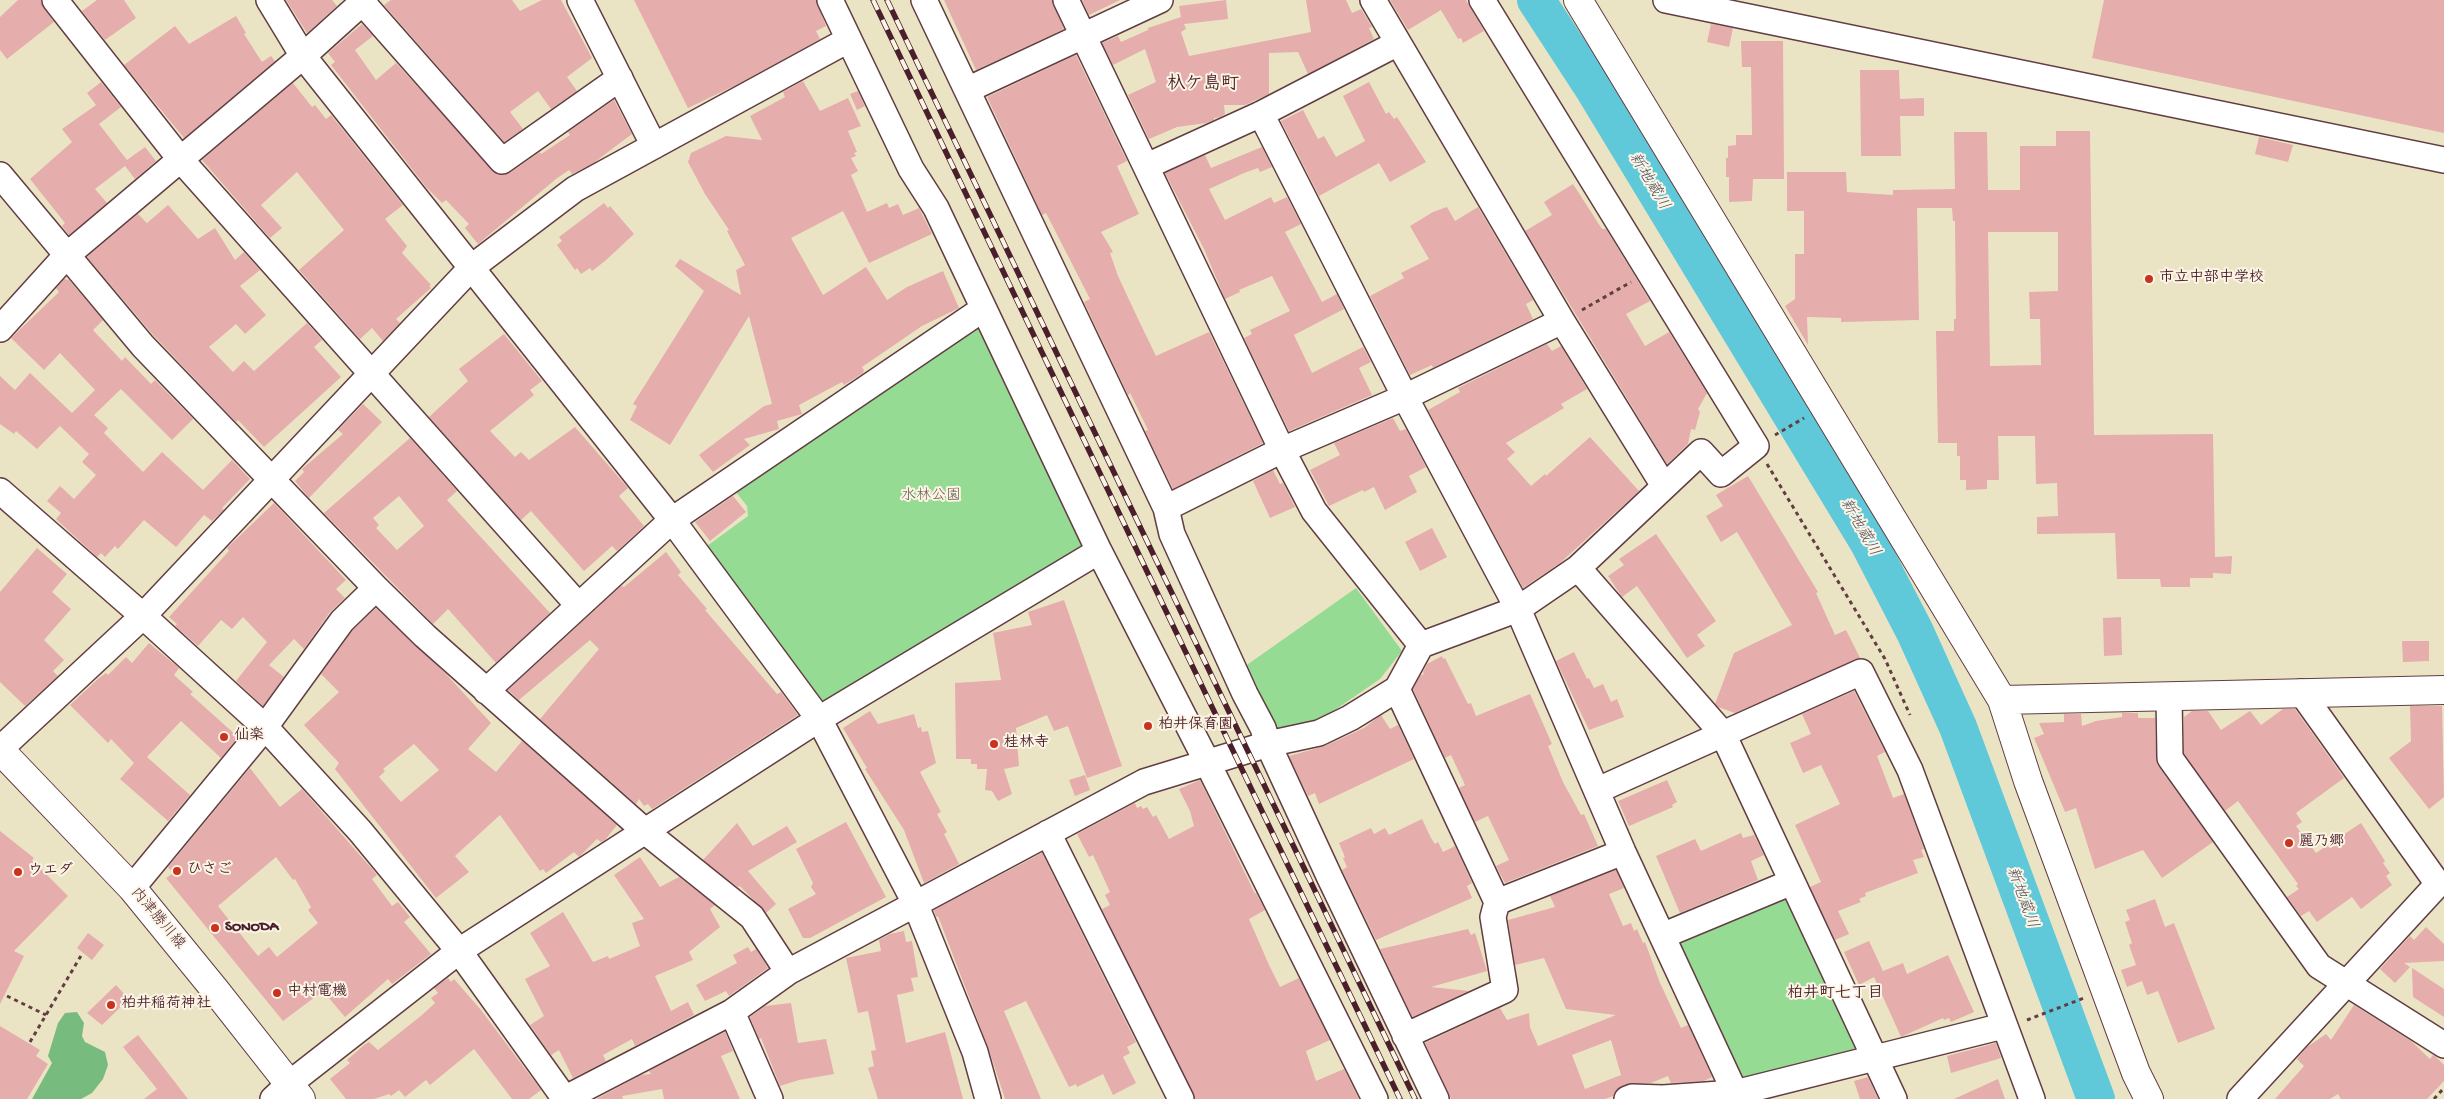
<!DOCTYPE html>
<meta charset="utf-8">
<style>
body{margin:0}
canvas{display:block;background:#ebe4c4}
</style>
<canvas width="2444" height="1099"></canvas>
<script>
const context = document.querySelector('canvas').getContext('2d');
context.lineJoin = 'round';
function paint(path, color) {
  context.fillStyle = color;
  context.fill(path, 'evenodd');
}
function toPath(rows) {
  const path = new Path2D();
  for (const r of rows) {
    path.moveTo(r[0], r[1]);
    for (let i = 2; i < r.length; i += 2) path.lineTo(r[i], r[i + 1]);
  }
  return path;
}
function stroke(path, color, width, dash) {
  context.strokeStyle = color;
  context.lineWidth = width;
  context.lineCap = dash ? 'butt' : 'round';
  context.setLineDash(dash || []);
  context.stroke(path);
}
function label(font, color, halo, rows, align = 'center') {
  context.font = font + ' "Gochi Hand","Klee One",sans-serif';
  context.lineWidth = 4;
  context.setLineDash([]);
  context.textBaseline = 'middle';
  context.strokeStyle = halo;
  context.fillStyle = color;
  for (const [text, x, y, turn = 0] of rows) {
    context.save();
    context.translate(x, y);
    context.rotate((+turn || 0) * Math.PI / 180);
    context.textAlign = isNaN(turn) ? turn : align;
    if (halo) context.strokeText(text, 0, 0);
    context.fillText(text, 0, 0);
    context.restore();
  }
}
const green = toPath([
 [974,323,984,326,1083,535,1081,546,831,702,822,701,707,546,748,516,747,506,731,486],
 [1356,588,1402,651,1380,679,1310,727,1274,733,1244,667],
 [1781,893,1790,898,1858,1045,1855,1054,1747,1082,1737,1077,1678,945,1681,937]
]);
const forest = toPath([
 [77,1012,84,1023,82,1036,85,1042,105,1052,108,1065,103,1079,92,1093,81,1099,32,1099,52,1063,48,1056,58,1023,65,1013]
]);
const river = toPath([
 [1536,0,1594,89,1869,543,1915,632,1958,727,2096,1099]
]);
const building = toPath([
 [18,0,41,0,44,9,54,22,7,59,0,50,0,17],
 [97,0,124,0,136,18,105,40,82,11],
 [286,0,332,0,337,6,307,33],
 [391,0,512,0,520,11,542,0,561,0,592,58,567,77,577,91,551,109,538,91,510,112,523,129,504,142,384,5],
 [634,0,816,0,826,26,816,31,820,39,738,84,688,108],
 [944,0,1052,0,1064,29,976,70],
 [1082,0,1120,0,1089,15],
 [1226,0,1228,19,1184,24,1186,29,1181,32,1189,56,1311,32,1306,0,1346,0,1352,13,1361,9,1372,27,1369,28,1374,39,1308,74,1298,52,1269,53,1269,94,1245,105,1224,105,1225,114,1220,117,1214,118,1214,120,1206,123,1177,127,1149,139,1128,95,1156,82,1145,49,1113,65,1102,43,1118,36,1121,42,1148,30,1148,28,1181,17,1179,6],
 [1390,0,1466,0,1484,31,1463,43,1461,38,1458,39,1441,10,1408,30],
 [2104,0,2444,0,2444,133,2092,58],
 [236,16,246,33,244,34,262,62,271,56,275,61,184,138,124,65,175,26,189,44],
 [362,24,373,36,355,50,376,80,396,63,497,174,510,173,540,152,541,154,570,135,568,132,614,100,632,134,592,164,572,174,569,170,556,179,478,244,465,228,469,224,446,200,442,203,426,187,331,65,335,62,328,53],
 [1711,24,1733,28,1729,47,1707,42],
 [1741,41,1783,41,1784,179,1753,179,1752,201,1729,202,1729,177,1726,177,1726,158,1728,158,1728,146,1736,145,1736,135,1752,135,1751,67,1742,67],
 [1076,55,1127,161,1117,166,1139,214,1101,232,1113,252,1110,253,1118,276,1139,321,1156,356,1209,332,1263,443,1173,489,1145,431,1148,430,1130,393,1128,395,1084,302,1090,299,1046,213,1042,215,987,97],
 [1860,70,1899,70,1900,99,1924,98,1924,116,1900,116,1901,156,1861,156],
 [803,81,820,111,848,98,861,126,848,131,857,152,854,153,856,156,851,158,858,171,851,175,867,212,887,203,889,208,898,204,903,215,919,208,932,234,869,263,843,211,791,238,823,295,866,267,887,300,907,287,943,271,959,308,922,326,862,367,864,370,863,373,844,385,842,382,799,405,802,414,777,421,779,429,744,439,750,445,713,472,699,455,764,406,772,404,749,316,670,445,630,420,637,406,633,404,704,291,675,266,680,259,741,295,736,270,745,265,727,231,729,230,705,194,688,162,691,153,726,136,762,140,750,116,785,97,783,92],
 [101,82,121,107,99,124,127,160,145,147,156,161,135,179,125,166,95,189,107,203,69,235,62,226,65,223,30,179,72,142,62,129,96,105,87,93],
 [1369,82,1386,114,1389,112,1394,119,1397,117,1426,162,1390,182,1379,163,1319,196,1281,121,1303,110,1318,139,1324,136,1336,157,1365,141,1343,96],
 [293,83,312,107,315,105,326,119,331,115,403,205,385,219,407,246,402,253,431,285,429,286,431,288,396,319,400,323,383,341,372,328,360,339,299,270,344,230,297,172,261,205,282,228,270,238,202,160],
 [858,91,865,106,857,110,850,94],
 [2056,131,2090,131,2094,435,2213,434,2215,557,2232,556,2231,574,2213,573,2213,578,2190,578,2190,587,2161,587,2160,579,2117,579,2115,533,2037,534,2037,517,2058,516,2057,483,2036,484,2035,436,1998,436,1999,480,1987,480,1987,489,1966,490,1966,480,1960,480,1960,456,1957,456,1957,443,1938,443,1936,331,1954,331,1954,319,1956,319,1955,221,1953,221,1952,208,1917,208,1919,320,1841,322,1841,318,1807,317,1808,345,1785,306,1795,299,1795,254,1804,254,1804,211,1787,211,1787,172,1846,172,1847,192,1893,195,1893,190,1955,189,1954,132,1987,132,1988,190,2020,190,2020,146,2056,146],
 [1988,232,2058,232,2058,291,2029,292,2030,319,2040,319,2041,365,1990,366],
 [2259,137,2293,145,2288,162,2255,154],
 [1262,147,1272,167,1260,172,1258,168,1244,173,1209,189,1225,220,1271,197,1274,203,1287,197,1301,224,1285,232,1322,302,1337,294,1344,309,1294,335,1312,373,1363,347,1371,362,1359,368,1372,395,1289,431,1244,338,1252,334,1250,330,1290,311,1272,276,1239,290,1240,292,1225,299,1204,249,1165,173,1205,155,1211,168],
 [1573,184,1602,229,1606,229,1650,301,1626,314,1645,346,1669,332,1707,393,1698,409,1700,412,1695,430,1691,429,1688,444,1667,464,1525,231,1552,215,1544,202],
 [604,203,608,208,610,206,634,234,605,261,592,271,590,268,581,274,577,268,575,270,557,245,562,241,559,237],
 [168,205,198,239,215,228,235,260,244,252,260,270,240,286,266,315,245,334,236,324,209,347,233,372,244,361,254,371,307,323,322,340,314,347,341,377,264,447,238,420,236,422,154,336,87,257,138,214,147,223],
 [1447,207,1455,221,1478,207,1533,300,1526,304,1533,319,1433,368,1432,365,1410,375,1370,296,1404,278,1401,273,1429,259,1410,226,1433,212],
 [64,279,69,280,103,320,93,330,122,361,125,357,151,384,155,380,193,419,172,440,121,389,94,415,108,428,104,433,143,472,162,452,203,490,232,460,250,479,222,508,224,510,212,521,204,515,176,547,144,520,118,549,115,546,105,557,101,553,97,557,56,519,61,513,47,501,60,486,74,499,96,475,82,462,89,454,60,426,37,449,16,431,14,434,0,424,0,376,15,390,30,373,72,413,95,390,60,353,44,370,11,338,59,292,56,288],
 [504,334,542,381,530,390,534,395,490,431,515,457,521,452,529,460,575,427,628,488,619,496,644,526,617,551,612,546,584,571,531,511,521,520,429,417,468,381,459,369],
 [1547,344,1552,351,1561,346,1587,389,1561,404,1564,408,1506,443,1515,452,1507,459,1531,486,1545,474,1546,476,1590,437,1639,491,1560,563,1523,588,1428,410,1460,392,1458,388],
 [363,404,382,422,309,498,295,481,304,472,302,469,343,434,338,430],
 [1393,418,1400,431,1406,429,1426,467,1409,476,1417,492,1385,510,1374,487,1364,492,1363,490,1329,506,1310,470,1340,455,1334,443],
 [410,438,457,491,447,500,550,613,496,663,448,609,433,624,324,513],
 [399,496,424,526,397,550,376,528,379,525,373,518],
 [1273,470,1280,484,1283,483,1295,507,1270,518,1253,481],
 [1748,476,1818,592,1816,593,1835,635,1846,630,1860,658,1735,713,1718,707,1715,704,1734,653,1792,625,1737,532,1721,542,1706,516,1723,506,1716,495],
 [733,496,746,512,710,541,695,522],
 [274,503,346,580,336,589,345,598,330,612,304,649,294,639,269,665,284,677,263,706,236,681,267,642,243,617,232,629,221,620,198,646,175,626,177,624,169,617,229,551,227,548],
 [1432,528,1447,557,1420,571,1405,542],
 [1656,534,1716,621,1697,635,1705,646,1687,658,1637,586,1622,597,1608,576,1624,565,1619,559],
 [37,548,67,574,52,592,71,609,44,640,64,660,53,671,58,676,25,706,0,682,0,592],
 [666,552,681,572,678,575,707,609,705,610,777,694,781,692,798,715,652,809,648,804,644,806,639,799,636,804,540,719,599,649,590,640,519,700,508,690,620,587,622,586,624,587],
 [1064,600,1122,766,1087,778,1068,726,1054,731,1047,715,1016,728,1019,766,1004,769,1012,794,998,801,992,791,985,790,987,769,977,769,977,764,971,764,971,759,956,759,955,683,1001,680,993,633,1032,625,1028,612],
 [376,608,446,674,491,723,468,749,496,772,522,741,617,825,605,840,601,842,597,839,579,857,574,852,546,873,543,869,540,871,500,815,455,856,469,872,436,898,335,769,339,763,304,725,339,692,321,674,353,630],
 [414,744,439,770,401,802,379,777,385,771,383,769],
 [2121,617,2122,655,2104,656,2103,618],
 [2402,641,2429,641,2429,661,2403,662],
 [149,643,179,668,174,675,193,692,190,694,238,737,221,758,181,721,147,757,190,795,168,821,120,779,134,763,111,739,108,743,70,705,99,678,106,673,108,675,126,657,132,663],
 [1574,652,1587,679,1589,678,1594,688,1603,684,1611,702,1617,699,1624,717,1589,730,1556,661],
 [1442,656,1443,659,1445,658,1468,704,1471,703,1476,716,1530,694,1552,744,1548,746,1563,782,1581,815,1584,814,1598,846,1505,883,1496,866,1509,860,1488,816,1475,822,1459,788,1465,785,1451,755,1445,758,1413,689,1420,676,1424,674,1423,672,1427,664],
 [1854,691,1885,752,1877,756,1893,798,1904,794,1924,849,1921,850,1924,857,1913,860,1918,873,1865,893,1866,896,1859,899,1861,902,1838,911,1849,934,1835,940,1810,887,1821,882,1795,825,1840,804,1821,765,1803,773,1790,743,1811,734,1802,714],
 [2410,706,2442,706,2444,797,2429,809,2389,758,2411,741],
 [2283,709,2295,709,2344,778,2296,813,2302,822,2296,826,2316,853,2361,823,2385,861,2383,863,2390,873,2386,876,2392,885,2361,909,2352,897,2317,922,2309,911,2301,916,2287,897,2299,889,2296,886,2298,884,2238,801,2225,811,2184,753,2184,717,2192,711,2208,711,2221,730,2250,711,2261,725],
 [870,711,878,724,914,714,918,728,921,727,922,732,928,731,936,763,920,772,941,812,937,814,947,832,944,834,959,864,924,883,904,830,865,769,867,768,843,728],
 [2122,713,2138,713,2138,718,2155,718,2156,758,2158,766,2213,842,2162,878,2143,850,2095,869,2076,808,2065,812,2034,738,2044,734,2039,723,2064,722,2064,714,2081,714,2082,726,2096,721,2122,717],
 [1381,715,1390,729,1398,725,1414,759,1319,804,1315,793,1308,796,1289,756,1325,746,1364,728],
 [250,768,280,807,302,789,373,870,377,875,372,879,392,906,398,902,410,917,404,922,431,954,392,984,388,979,345,1017,323,991,283,1021,166,878,173,873,168,867],
 [276,857,293,880,295,879,311,907,308,910,318,923,277,957,269,947,258,956,218,906],
 [1085,775,1090,790,1075,796,1069,780],
 [1200,780,1255,894,1256,893,1265,910,1249,919,1269,965,1280,987,1299,978,1330,1040,1306,1051,1316,1081,1344,1069,1359,1099,1195,1099,1102,909,1110,905,1105,895,1110,892,1093,855,1089,857,1077,834,1135,803,1137,808,1141,806,1143,809,1147,807,1153,817,1156,815,1169,839,1194,826,1190,811,1179,789],
 [1667,780,1677,802,1672,805,1673,807,1629,826,1618,801],
 [1422,819,1431,838,1435,844,1438,842,1443,852,1455,846,1472,883,1467,886,1472,898,1376,940,1342,870,1347,867,1343,858,1345,857,1339,843,1371,828,1374,834,1385,828,1389,835],
 [846,822,886,897,810,938,803,938,788,909,816,894,811,887,813,883,796,849],
 [737,823,753,846,787,826,797,842,748,871,776,904,766,913,740,886,738,887,703,860],
 [0,831,34,858,32,860,68,896,14,951,24,956,0,1004],
 [1741,833,1743,838,1754,835,1764,855,1751,861,1758,880,1680,913,1656,856,1695,839,1701,851],
 [1042,853,1136,1042,1127,1047,1130,1053,1123,1057,1136,1083,1113,1095,1103,1074,1077,1087,1076,1084,1069,1087,1026,1001,1004,1011,1041,1099,1005,1099,988,1047,938,916,936,917,934,910],
 [640,857,660,887,679,877,715,905,710,909,720,927,689,952,693,960,655,976,671,1011,688,1002,694,1015,635,1046,632,1039,603,1055,606,1061,573,1078,559,1050,551,1055,530,1025,544,1016,525,979,550,966,530,933,563,912,593,962,608,956,609,959,640,946,632,923,644,919,614,875],
 [1616,870,1624,888,1609,894,1623,926,1631,923,1634,931,1637,929,1643,943,1645,942,1660,983,1681,1028,1688,1025,1712,1077,1704,1081,1671,1083,1668,1076,1651,1083,1627,1084,1616,1090,1613,1096,1605,1099,1451,1099,1425,1043,1500,1008,1507,1020,1529,1013,1530,1027,1538,1046,1616,1015,1566,1009,1544,958,1515,965,1508,920,1555,907,1550,896],
 [1611,1040,1621,1075,1585,1089,1572,1055],
 [2155,899,2165,927,2174,923,2215,1029,2178,1043,2158,991,2147,995,2142,981,2127,987,2121,970,2136,965,2129,945,2132,943,2125,922,2130,920,2126,910],
 [2426,927,2444,944,2444,961,2404,963,2410,967,2395,983,2380,969,2410,936,2414,940],
 [1468,929,1471,935,1475,933,1487,971,1431,987,1469,991,1412,1017,1380,949],
 [904,931,906,942,912,941,918,977,911,978,914,991,897,995,906,1043,945,1032,963,1099,878,1099,868,1068,874,1066,871,1051,876,1050,868,1011,858,1013,846,958,881,951,879,940,890,934],
 [88,933,104,945,92,960,77,948],
 [1869,941,1883,971,1903,963,1907,974,1948,955,1974,1012,1951,1022,1949,1018,1944,1020,1943,1018,1901,1037,1874,977,1859,985,1844,952],
 [748,947,751,952,756,949,768,968,729,996,726,991,705,1001,696,985,737,963,733,955],
 [2412,968,2444,989,2444,1017,2413,997],
 [448,978,451,982,454,979,481,1010,541,1090,529,1099,512,1099,474,1049,430,1085,426,1080,405,1097,399,1090,391,1096,389,1094,374,1099,346,1099,330,1079,350,1063,347,1060,364,1045,369,1042,378,1050,422,1015,435,1003,431,998,438,993,434,988],
 [116,985,129,999,102,1025,87,1013],
 [791,1003,798,1043,826,1039,834,1074,799,1080,780,1086,761,1038,759,1039,750,1017,765,1006],
 [2354,1005,2411,1041,2430,1059,2433,1055,2436,1057,2444,1065,2444,1081,2427,1099,2341,1099,2338,1094,2330,1099,2275,1099,2304,1066,2297,1059,2307,1047,2326,1034,2331,1040],
 [0,1026,40,1050,36,1056,48,1064,27,1099,0,1099],
 [725,1032,733,1051,721,1056,740,1099,664,1099,662,1089,622,1096,623,1099,596,1099,641,1075,651,1074,649,1071],
 [138,1035,157,1059,188,1099,144,1099,157,1089,123,1047],
 [1996,1043,2001,1058,1951,1073,1947,1056],
 [1868,1077,1878,1099,1860,1099,1854,1081],
 [1998,1079,2005,1099,1954,1099]
]);
const path = toPath([
 [1582,310,1631,282],
 [1775,435,1804,418],
 [1767,464,1885,659,1910,715],
 [7,996,46,1015],
 [2027,1020,2084,998],
 [30,1042,82,954],
 [2434,1099,2444,1088]
]);
const minor = toPath([
 [55,0,181,160,578,605],
 [269,0,303,56,672,520,819,719,915,903,975,1052,988,1099],
 [580,0,654,146],
 [830,0,911,169,936,208,1099,551,1207,762,1375,1099],
 [924,0,1166,508,1172,534,1245,694,1263,728,1268,744,1330,878,1436,1099],
 [1066,0,1282,450,1314,511,1421,645],
 [1373,0,1562,321,1664,486],
 [1666,0,2444,160],
 [362,2,502,161,620,78],
 [967,90,1160,0],
 [1261,114,1405,397,1518,609,1623,852,1738,1099],
 [1147,166,1261,114,1398,43],
 [0,175,143,346,376,588,425,636,646,832,752,917,788,972],
 [0,329,66,256,303,56,365,0],
 [0,491,143,616,265,727,360,831,459,951,565,1099],
 [1166,508,1282,450,1405,397,1562,321],
 [1578,568,1723,734,1894,1099],
 [1397,689,1497,902,1493,917,1505,990,1405,1036],
 [486,691,672,520,983,309],
 [2169,696,2170,758,2319,966,2444,1045],
 [0,749,143,616,472,267,575,189,848,40],
 [1598,790,1861,672,1910,770,2032,1099],
 [1048,833,1181,1099],
 [132,888,265,727,342,621,376,588],
 [1497,902,1623,852],
 [1662,936,1792,882],
 [732,1012,770,1099],
 [273,1099,289,1084,459,951,819,719,1099,551],
 [564,1099,732,1012,788,972,1144,782,1268,744,1319,733,1350,718,1397,689,1421,645,1518,609,1578,568,1701,452,1721,474,1756,446,1482,0],
 [1627,1099,1632,1097,1663,1098,1735,1093,2003,1026],
 [2240,1099,2438,884,2301,692]
]);
const tertiary = toPath([
 [1578,0,2002,700,2028,781,2136,1073,2149,1099],
 [2002,700,2444,690]
]);
const secondary = toPath([
 [0,750,132,888,216,991,301,1099]
]);
const rail = toPath([
 [873,0,1400,1099],
 [887,0,1415,1099]
]);
const markers = [
 [2149,279,5,"#c8321e"],
 [1148,726,5,"#c8321e"],
 [224,737,5,"#c8321e"],
 [994,744,5,"#c8321e"],
 [2289,843,5,"#c8321e"],
 [177,871,5,"#c8321e"],
 [18,872,5,"#c8321e"],
 [215,928,5,"#c8321e"],
 [277,993,5,"#c8321e"],
 [111,1005,5,"#c8321e"]
];
const poiNames = [
 ["市立中部中学校",2159,279],
 ["柏井保育園",1158,726],
 ["仙楽",234,737],
 ["桂林寺",1004,744],
 ["麗乃郷",2299,843],
 ["ひさご",187,871],
 ["ウエダ",28,872],
 ["SONODA",225,928],
 ["中村電機",287,993],
 ["柏井稲荷神社",121,1005]
];
const parkNames = [
 ["水林公園",931,497]
];
const streetNames = [
 ["内津勝川線",157,919,50]
];
const waterNames = [
 ["新地蔵川",1648,182,59],
 ["新地蔵川",1859,528,60],
 ["新地蔵川",2021,898,70]
];
const neighbourhoodNames = [
 ["柏井町七丁目",1835,995]
];
const quarterNames = [
 ["杁ケ島町",1203,85]
];
paint(green, '#96db94');
paint(forest, '#78bb7e');
stroke(river, '#5fc9da', 38);
paint(building, '#e5adac');
stroke(minor, '#623d42', 28);
stroke(tertiary, '#623d42', 30);
stroke(secondary, '#623d42', 30);
stroke(path, '#623d42', 3, [4, 4]);
stroke(minor, '#fff', 25);
stroke(tertiary, '#fff', 28);
stroke(secondary, '#fff', 28);
stroke(rail, '#4a1f2b', 5.5);
stroke(rail, '#fcf5e5', 4, [11]);
for (const [x, y, r, color] of markers) {
  const dot = new Path2D();
  dot.arc(x, y, r, 0, 2 * Math.PI);
  context.fillStyle = color;
  context.fill(dot);
  stroke(dot, '#fcf5e5', 2);
}
label('bold 15px', '#4a1f2b', '#fcf5e5', poiNames, 'left');
label('15px', '#61574a', '#fcf5e5', parkNames);
label('15px', '#4a1f2b', '#fcf5e5', streetNames);
label('italic 16px', '#505260', '#fcf5e5', waterNames);
label('bold 16px', '#4a1f2b', '#fcf5e5', neighbourhoodNames);
label('bold 18px', '#4a1f2b', '#fcf5e5', quarterNames);
</script>
